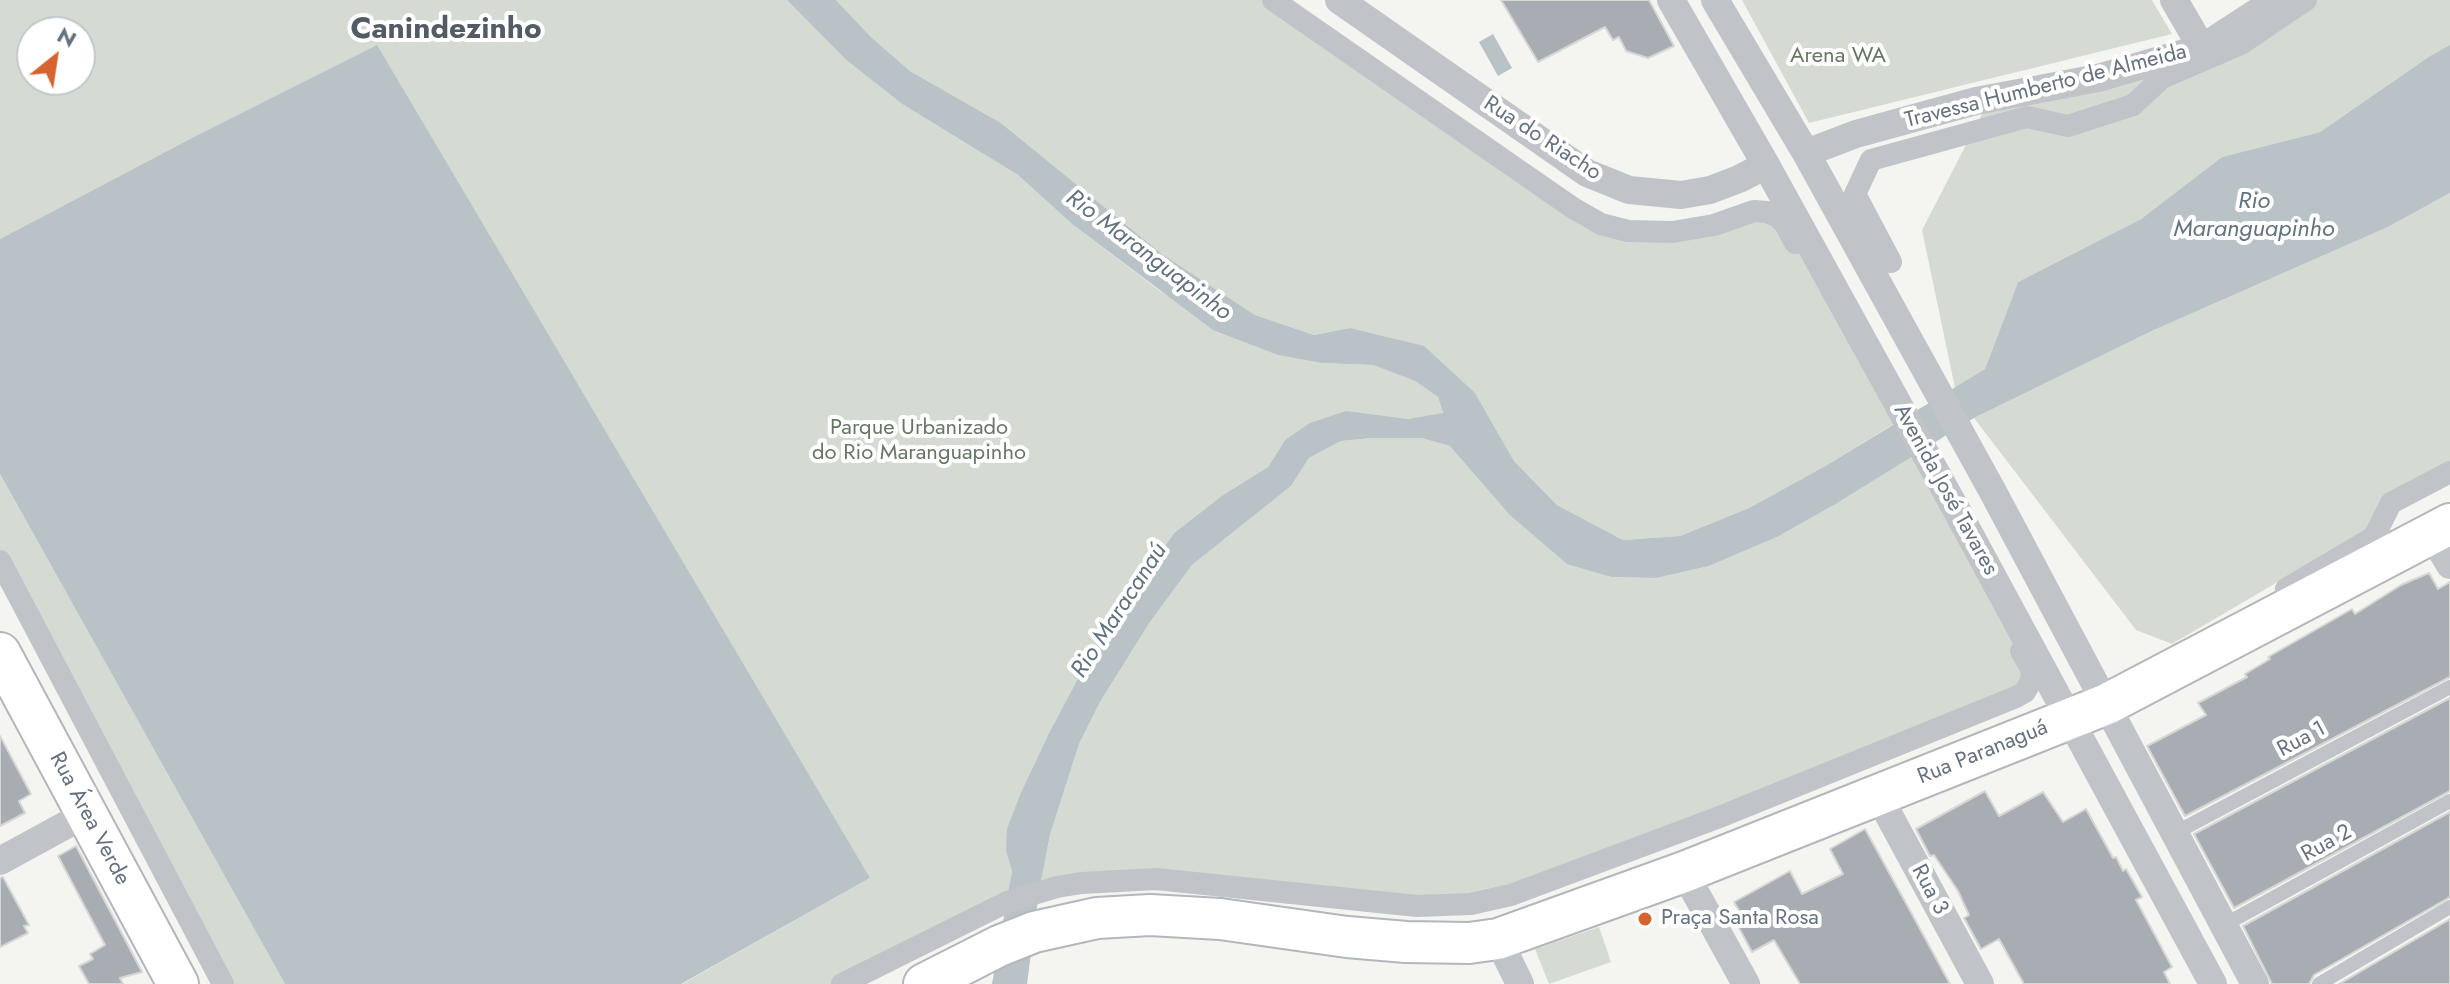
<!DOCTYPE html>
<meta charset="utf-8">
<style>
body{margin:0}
#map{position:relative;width:2450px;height:984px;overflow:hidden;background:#f4f5f1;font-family:Jost,sans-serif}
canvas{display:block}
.north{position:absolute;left:16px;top:16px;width:80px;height:80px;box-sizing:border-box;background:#fff;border:2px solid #c2c7cc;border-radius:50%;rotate:30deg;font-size:22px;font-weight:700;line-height:32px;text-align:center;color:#667280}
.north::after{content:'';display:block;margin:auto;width:28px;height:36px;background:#d7642f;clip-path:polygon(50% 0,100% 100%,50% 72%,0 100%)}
</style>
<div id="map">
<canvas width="2450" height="984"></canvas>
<div class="north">N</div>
</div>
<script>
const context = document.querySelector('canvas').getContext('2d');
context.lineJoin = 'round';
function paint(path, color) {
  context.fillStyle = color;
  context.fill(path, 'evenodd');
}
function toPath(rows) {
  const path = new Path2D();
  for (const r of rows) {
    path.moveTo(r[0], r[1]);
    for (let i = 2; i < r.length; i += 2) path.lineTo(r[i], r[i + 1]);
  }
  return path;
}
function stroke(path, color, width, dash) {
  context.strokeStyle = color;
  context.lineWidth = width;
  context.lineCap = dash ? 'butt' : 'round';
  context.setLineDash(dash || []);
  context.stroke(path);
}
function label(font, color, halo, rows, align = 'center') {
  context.font = font + ' Jost,sans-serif';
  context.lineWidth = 8;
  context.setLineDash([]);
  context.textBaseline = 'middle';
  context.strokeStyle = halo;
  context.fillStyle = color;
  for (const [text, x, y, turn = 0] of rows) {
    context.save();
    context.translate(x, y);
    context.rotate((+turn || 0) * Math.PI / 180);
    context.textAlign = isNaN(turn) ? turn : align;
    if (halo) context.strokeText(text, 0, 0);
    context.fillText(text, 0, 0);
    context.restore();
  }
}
const green = toPath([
 [0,0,787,0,845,59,902,104,1018,175,1072,224,1160,291,1278,355,1321,363,1373,365,1415,381,1438,397,1443,414,1408,419,1377,417,1285,440,1268,467,1223,495,1174,533,1091,654,1050,731,1022,790,1006,851,1012,871,1007,902,845,984,682,984,870,878,190,139,0,239],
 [32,32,80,32,80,80,32,80],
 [836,0,1273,0,1628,231,1778,217,1895,423,1827,465,1749,508,1680,536,1623,540,1557,505,1514,461,1475,393,1350,328,1314,335,1255,315,1162,254,1001,123,910,71,871,37],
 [1742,0,2152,0,2172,34,1809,123],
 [2295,0,2450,0,2450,45,2430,56,2320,132,2222,157,2141,219,2018,282,1985,369,1955,388,1922,230,1983,112],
 [2450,193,2450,481,2172,644,2136,630,1974,418,2154,330,2388,227],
 [1372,438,1421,438,1450,446,1567,563,1611,577,1656,578,1709,566,1777,537,1834,505,1913,455,2032,670,2025,692,1471,904,1156,879,1039,892,1050,835,1079,744,1100,702,1150,622,1192,565,1291,486,1309,458,1341,441],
 [0,474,285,984,223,984,0,561],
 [1599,927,1611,962,1549,984,1535,949]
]);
const water = toPath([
 [787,0,836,0,871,37,910,71,1001,123,1162,254,1255,315,1314,335,1350,328,1424,346,1475,393,1514,461,1557,505,1623,540,1680,536,1749,508,1827,465,1985,369,2018,282,2141,219,2222,157,2320,132,2430,56,2450,45,2450,193,2388,227,2154,330,1974,418,1834,505,1777,537,1709,566,1656,578,1611,577,1567,564,1510,515,1450,446,1421,438,1372,438,1341,441,1309,458,1291,486,1192,565,1150,622,1100,702,1079,744,1050,835,1039,892,1027,984,992,984,1012,871,1006,851,1007,829,1022,790,1050,731,1091,654,1174,533,1223,495,1268,467,1285,440,1310,423,1346,411,1408,419,1443,413,1438,397,1415,381,1373,365,1321,363,1278,355,1213,330,1072,224,1018,175,902,104,845,59],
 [1493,34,1512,68,1498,76,1479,42],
 [377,45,870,878,681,984,285,984,0,474,0,239,190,139]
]);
const building = toPath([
 [1501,0,1649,0,1674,46,1648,58,1626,51,1619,37,1613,40,1605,27,1538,62,1501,0],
 [2429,573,2438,589,2450,582,2450,677,2185,816,2147,746,2206,715,2198,703,2247,677,2245,674,2270,659,2268,657,2352,609,2355,614,2401,585,2429,573],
 [2450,698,2450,791,2234,908,2194,834,2450,698],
 [0,736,31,794,19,801,25,813,0,826,0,736],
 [1985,791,1999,816,2043,792,2063,822,2086,809,2113,858,2116,857,2123,871,2126,869,2142,897,2136,900,2172,967,2164,972,2170,984,2024,984,1999,939,1981,949,1964,918,1969,915,1958,891,1934,855,1930,856,1916,829,1985,791],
 [2450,812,2450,897,2314,975,2309,984,2272,984,2243,926,2450,812],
 [1865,829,1908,907,1950,984,1800,984,1774,940,1752,952,1738,926,1745,920,1734,902,1790,871,1802,894,1843,874,1830,849,1865,829],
 [76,846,142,972,120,978,123,984,89,984,79,966,93,959,90,954,105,945,58,856,76,846],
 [3,877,29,925,24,926,28,933,0,947,0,878,3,877],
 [2450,919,2450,984,2339,984,2450,919]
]);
const service = toPath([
 [2175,833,2450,687],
 [2224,925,2450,801],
 [2319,984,2450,907]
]);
const pedestrian = toPath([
 [1273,0,1573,208,1601,224,1628,231,1673,232,1714,225,1754,211,1767,212,1778,217,1785,224,1795,243],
 [1891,262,1855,194,1871,160,2027,117,2068,126,2133,105,2162,78,2241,44,2306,0],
 [0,561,223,984],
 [2286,589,2374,537,2391,503,2450,472],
 [842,984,1007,902,1057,887,1082,883,1156,879,1417,906,1471,904,1511,895,1717,818,2016,697,2025,692,2031,681,2032,670,2021,651]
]);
const minor = toPath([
 [1339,0,1587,173,1629,190,1681,195,1710,190,1739,179,1766,165],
 [1671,0,1766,165,1957,511,2213,984],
 [1715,0,1806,153,1993,492,2255,984],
 [2174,0,2202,48],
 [1806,153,1856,134,1976,101,2098,78,2202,48,2276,0],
 [2432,535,2450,565],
 [1878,795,1980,984],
 [0,861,86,814],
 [1684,872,1746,984],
 [1498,939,1520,984]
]);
const secondary = toPath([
 [0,653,178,984],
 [924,984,999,946,1034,932,1097,918,1150,915,1220,919,1347,937,1406,942,1469,943,1498,939,1684,872,2107,704,2450,524]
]);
const markers = [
 [1645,919,8,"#d7642f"]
];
const parkNames = [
 ["Arena WA",1838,57],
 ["Parque Urbanizado",919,429],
 ["do Rio Maranguapinho",919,454]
];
const streetNames = [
 ["Travessa Humberto de Almeida",2046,87,-14],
 ["Rua do Riacho",1542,139,33],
 ["Avenida José Tavares",1945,490,61],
 ["Rua 1",2302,740,-28],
 ["Rua Paranaguá",1983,753,-22],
 ["Rua Área Verde",89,819,62],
 ["Rua 2",2327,844,-29],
 ["Rua 3",1929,890,62]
];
const poiNames = [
 ["Praça Santa Rosa",1661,919]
];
const waterNames = [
 ["Rio",2254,202],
 ["Maranguapinho",2254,230],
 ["Rio Maranguapinho",1148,256,37],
 ["Rio Maracanaú",1120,611,-57]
];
const districtNames = [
 ["Canindezinho",446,31]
];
paint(green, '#d5dbd3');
paint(water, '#b8c2c7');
paint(building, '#a7adb3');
stroke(building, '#d6d6d4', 2);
stroke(secondary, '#b3b7bb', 44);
stroke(service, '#c0c3c7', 14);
stroke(pedestrian, '#c0c3c7', 22);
stroke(minor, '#c0c3c7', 28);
stroke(secondary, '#fff', 40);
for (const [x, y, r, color] of markers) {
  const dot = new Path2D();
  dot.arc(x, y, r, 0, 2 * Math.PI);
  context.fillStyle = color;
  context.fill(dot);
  stroke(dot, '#fff', 3);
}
label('22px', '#667864', '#fff', parkNames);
label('22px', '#667280', '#fff', streetNames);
label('22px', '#667280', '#fff', poiNames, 'left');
label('italic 24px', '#61737e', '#fff', waterNames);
label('bold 30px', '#535c66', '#fff', districtNames);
</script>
